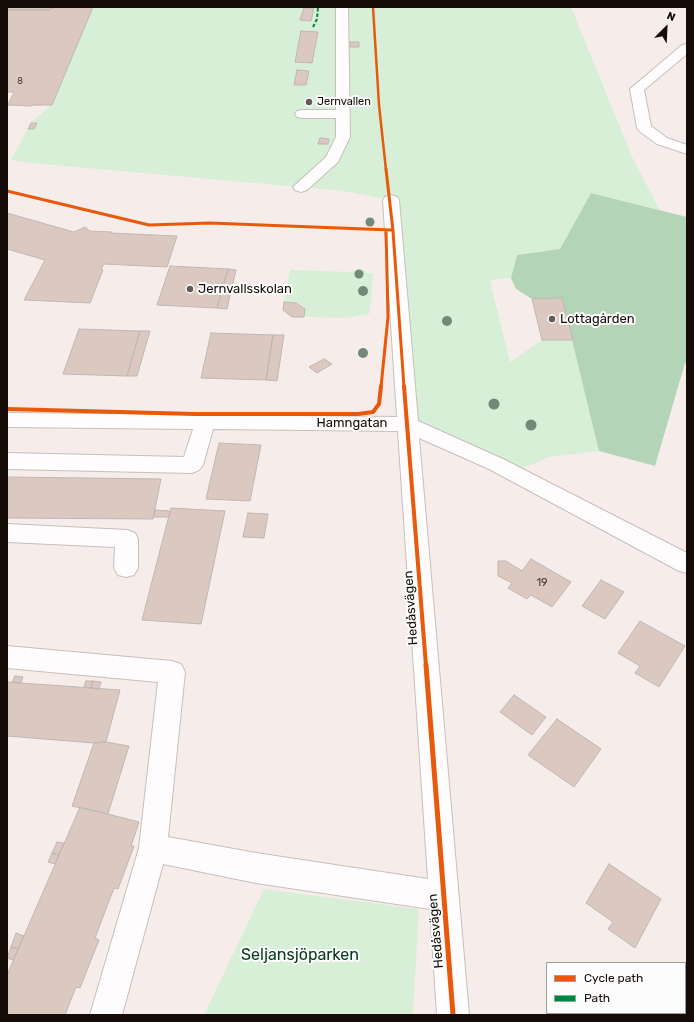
<!DOCTYPE html>
<meta charset="utf-8">
<style>
body{margin:0}
#map{position:relative;width:694px;height:1022px;overflow:hidden;background:#f6edea;font-family:Rubik,sans-serif}
canvas{display:block}
.frame{position:absolute;inset:0;border:8px solid #150c08;pointer-events:none}
.legend{position:absolute;left:546px;top:962px;width:140px;height:52px;box-sizing:border-box;background:#fcfcfc;border:1px solid #a09c9a;margin:0;padding:5px 7px;list-style:none;font-size:12px;color:#150c08}
.legend li{display:flex;align-items:center;gap:8px;height:20px}
.legend b{width:20px;border:1px solid #a09c9a}
.north{position:absolute;left:646px;top:8px;width:40px;height:40px;-webkit-text-stroke:3px #fcfcfc;paint-order:stroke;rotate:24deg;font-size:11px;font-weight:700;line-height:16px;text-align:center;color:#150c08}
.north::after{content:'';display:block;margin:auto;width:14px;height:18px;background:#150c08;clip-path:polygon(50% 0,100% 100%,50% 72%,0 100%)}
</style>
<div id="map">
<canvas width="694" height="1022"></canvas>
<div class="frame"></div>
<ul class="legend">
<li><b style="height:5px;background:#e8590c"></b>Cycle path</li>
<li><b style="height:5px;background:#00873e"></b>Path</li>
</ul>
<div class="north">N</div>
</div>
<script>
const context = document.querySelector('canvas').getContext('2d');
context.lineJoin = 'round';
function paint(path, color) {
  context.fillStyle = color;
  context.fill(path, 'evenodd');
}
function toPath(rows) {
  const path = new Path2D();
  for (const r of rows) {
    path.moveTo(r[0], r[1]);
    for (let i = 2; i < r.length; i += 2) path.lineTo(r[i], r[i + 1]);
  }
  return path;
}
function stroke(path, color, width, dash) {
  context.strokeStyle = color;
  context.lineWidth = width;
  context.lineCap = dash ? 'butt' : 'round';
  context.setLineDash(dash || []);
  context.stroke(path);
}
function label(font, color, halo, rows, align = 'center') {
  context.font = font + ' Rubik,sans-serif';
  context.lineWidth = 4;
  context.setLineDash([]);
  context.textBaseline = 'middle';
  context.strokeStyle = halo;
  context.fillStyle = color;
  for (const [text, x, y, turn = 0] of rows) {
    context.save();
    context.translate(x, y);
    context.rotate((+turn || 0) * Math.PI / 180);
    context.textAlign = isNaN(turn) ? turn : align;
    if (halo) context.strokeText(text, 0, 0);
    context.fillText(text, 0, 0);
    context.restore();
  }
}
const green = toPath([
 [7,7,571,7,633,159,660,210,591,193,560,249,517,255,511,278,490,280,510,362,542,340,573,340,599,451,550,457,513,472,407,424,390,200,344,191,31,163,11,160,31,123,51,105,28,106,29,105,8,105,14,92,7,92],
 [290,270,352,272,355,270,365,270,367,273,373,273,371,302,369,314,345,318,304,317,305,309,296,303,284,302],
 [264,889,419,909,413,1015,204,1015]
]);
const forest = toPath([
 [591,193,687,217,687,363,685,363,655,466,599,451,562,299,532,299,516,289,511,278,517,255,560,249]
]);
const building = toPath([
 [10,7,54,7,49,10,7,10,10,7],
 [54,7,93,7,52,105,33,105,32,106,8,105,14,92,7,92,7,10,49,10,54,7],
 [304,8,314,8,311,21,300,20,304,8],
 [301,31,318,32,312,63,295,62,301,31],
 [350,42,359,42,359,47,350,47,350,42],
 [297,70,309,71,306,85,294,85,297,70],
 [31,123,37,123,34,129,28,129,31,123],
 [320,138,329,139,328,144,318,144,320,138],
 [7,213,74,232,85,227,90,231,112,232,111,233,177,236,167,267,104,264,101,269,103,270,90,303,24,300,45,260,7,249,7,213],
 [170,266,228,269,217,308,157,305,170,266],
 [228,269,236,270,227,309,217,308,228,269],
 [562,298,573,340,542,340,532,299,562,298],
 [284,302,296,303,305,309,304,317,292,317,283,310,284,302],
 [79,329,140,331,127,376,63,374,79,329],
 [140,331,150,331,137,376,127,376,140,331],
 [211,333,273,335,266,380,201,378,211,333],
 [273,335,284,335,277,381,266,380,273,335],
 [324,359,332,364,317,373,309,367,324,359],
 [219,443,261,445,250,501,206,499,219,443],
 [7,477,161,479,153,519,7,518,7,477],
 [171,508,225,511,201,624,142,620,171,508],
 [155,510,170,511,169,517,154,517,155,510],
 [248,513,268,514,264,538,243,537,248,513],
 [531,559,571,582,552,607,531,595,527,599,508,588,512,583,498,576,498,561,506,561,522,571,531,559],
 [601,580,624,592,605,619,582,606,601,580],
 [640,621,685,646,659,687,635,673,640,666,618,653,640,621],
 [15,676,23,677,21,683,12,682,15,676],
 [86,681,93,681,91,688,84,687,86,681],
 [93,681,101,682,99,689,91,688,93,681],
 [7,682,120,690,106,742,94,743,7,736,7,682],
 [514,695,546,717,532,735,500,712,514,695],
 [557,719,601,749,574,787,528,755,557,719],
 [106,742,129,746,108,814,72,806,94,743,106,742],
 [80,807,139,822,131,846,134,846,118,889,114,888,95,938,99,940,80,988,76,987,65,1015,7,1015,7,975,80,807],
 [57,842,64,843,59,855,52,853,57,842],
 [52,853,59,855,55,864,48,862,52,853],
 [609,864,661,899,635,948,608,929,613,922,586,903,609,864],
 [16,933,24,936,18,949,11,947,16,933],
 [11,947,18,949,13,960,7,958,11,947]
]);
const minor = toPath([
 [336,7,348,7,350,137,338,162,307,190,301,192,295,190,293,187,326,157,336,137,336,118,302,118,297,117,295,114,297,111,302,110,336,110,336,7],
 [687,44,687,54,644,90,651,126,667,138,687,145,687,154,657,144,639,131,637,128,630,89,682,45,687,44],
 [391,195,397,197,399,200,418,421,503,459,687,553,687,573,679,571,489,469,419,438,469,1015,437,1015,430,909,256,883,163,864,122,1015,90,1015,139,848,158,682,7,668,7,646,172,661,181,664,185,672,168,837,256,853,428,879,398,431,213,429,203,465,199,470,192,473,7,469,7,453,184,457,193,429,7,427,7,413,397,417,383,200,385,197,391,195],
 [7,524,127,530,135,533,138,539,138,568,134,575,126,577,118,575,114,568,115,547,7,542,7,524]
]);
const quiet = toPath([
 [313,27,317,19,318,7]
]);
const cyclewayFar3 = toPath([
 [373,7,379,105,386,170]
]);
const cyclewayFar2 = toPath([
 [386,169,393,231,404,387],
 [7,191,149,225,210,223,391,230],
 [381,387,388,317,386,230]
]);
const cyclewayFar1 = toPath([
 [404,386,426,666],
 [7,409,195,414,358,414,373,412,379,404,381,386]
]);
const cycleway = toPath([
 [426,665,453,1015]
]);
const trees = [
 [370,222,4.5],
 [359,274,4.5],
 [363,291,5],
 [447,321,5],
 [363,353,5],
 [494,404,5.5],
 [531,425,5.5]
];
const markers = [
 [309,102,4,"#645b57"],
 [190,289,4,"#645b57"],
 [552,319,4,"#645b57"]
];
const farNumbernames = [
 ["8",20,81]
];
const farPoinames = [
 ["Jernvallen",317,102]
];
const numberNames = [
 ["19",542,583]
];
const poiNames = [
 ["Jernvallsskolan",198,289],
 ["Lottagården",560,319]
];
const streetNames = [
 ["Hamngatan",352,423],
 ["Hedåsvägen",411,608,-94],
 ["Hedåsvägen",436,931,-95]
];
const nearParknames = [
 ["Seljansjöparken",300,955]
];
paint(green, '#d7efd7');
paint(forest, '#b4d4b7');
paint(building, '#dac8c1');
stroke(building, '#c0b7b4', 1);
stroke(minor, '#c7bfbb', 2);
paint(minor, '#fefcfc');
stroke(quiet, '#00873e', 2, [3.5, 2]);
stroke(cyclewayFar3, '#e8590c', 2.5);
stroke(cyclewayFar2, '#e8590c', 3);
stroke(cyclewayFar1, '#e8590c', 4);
stroke(cycleway, '#e8590c', 5);
context.fillStyle = '#718976';
for (const [x, y, r] of trees) {
  context.beginPath();
  context.arc(x, y, r, 0, 2 * Math.PI);
  context.fill();
}
for (const [x, y, r, color] of markers) {
  const dot = new Path2D();
  dot.arc(x, y, r, 0, 2 * Math.PI);
  context.fillStyle = color;
  context.fill(dot);
  stroke(dot, '#fcfcfc', 1.5);
}
label('9px', '#463b36', null, farNumbernames);
label('11px', '#150c08', '#fcfcfc', farPoinames, 'left');
label('11px', '#463b36', null, numberNames);
label('13px', '#150c08', '#fcfcfc', poiNames, 'left');
label('13px', '#150c08', '#fcfcfc', streetNames);
label('16px', '#043818', '#fcfcfc', nearParknames);
</script>
